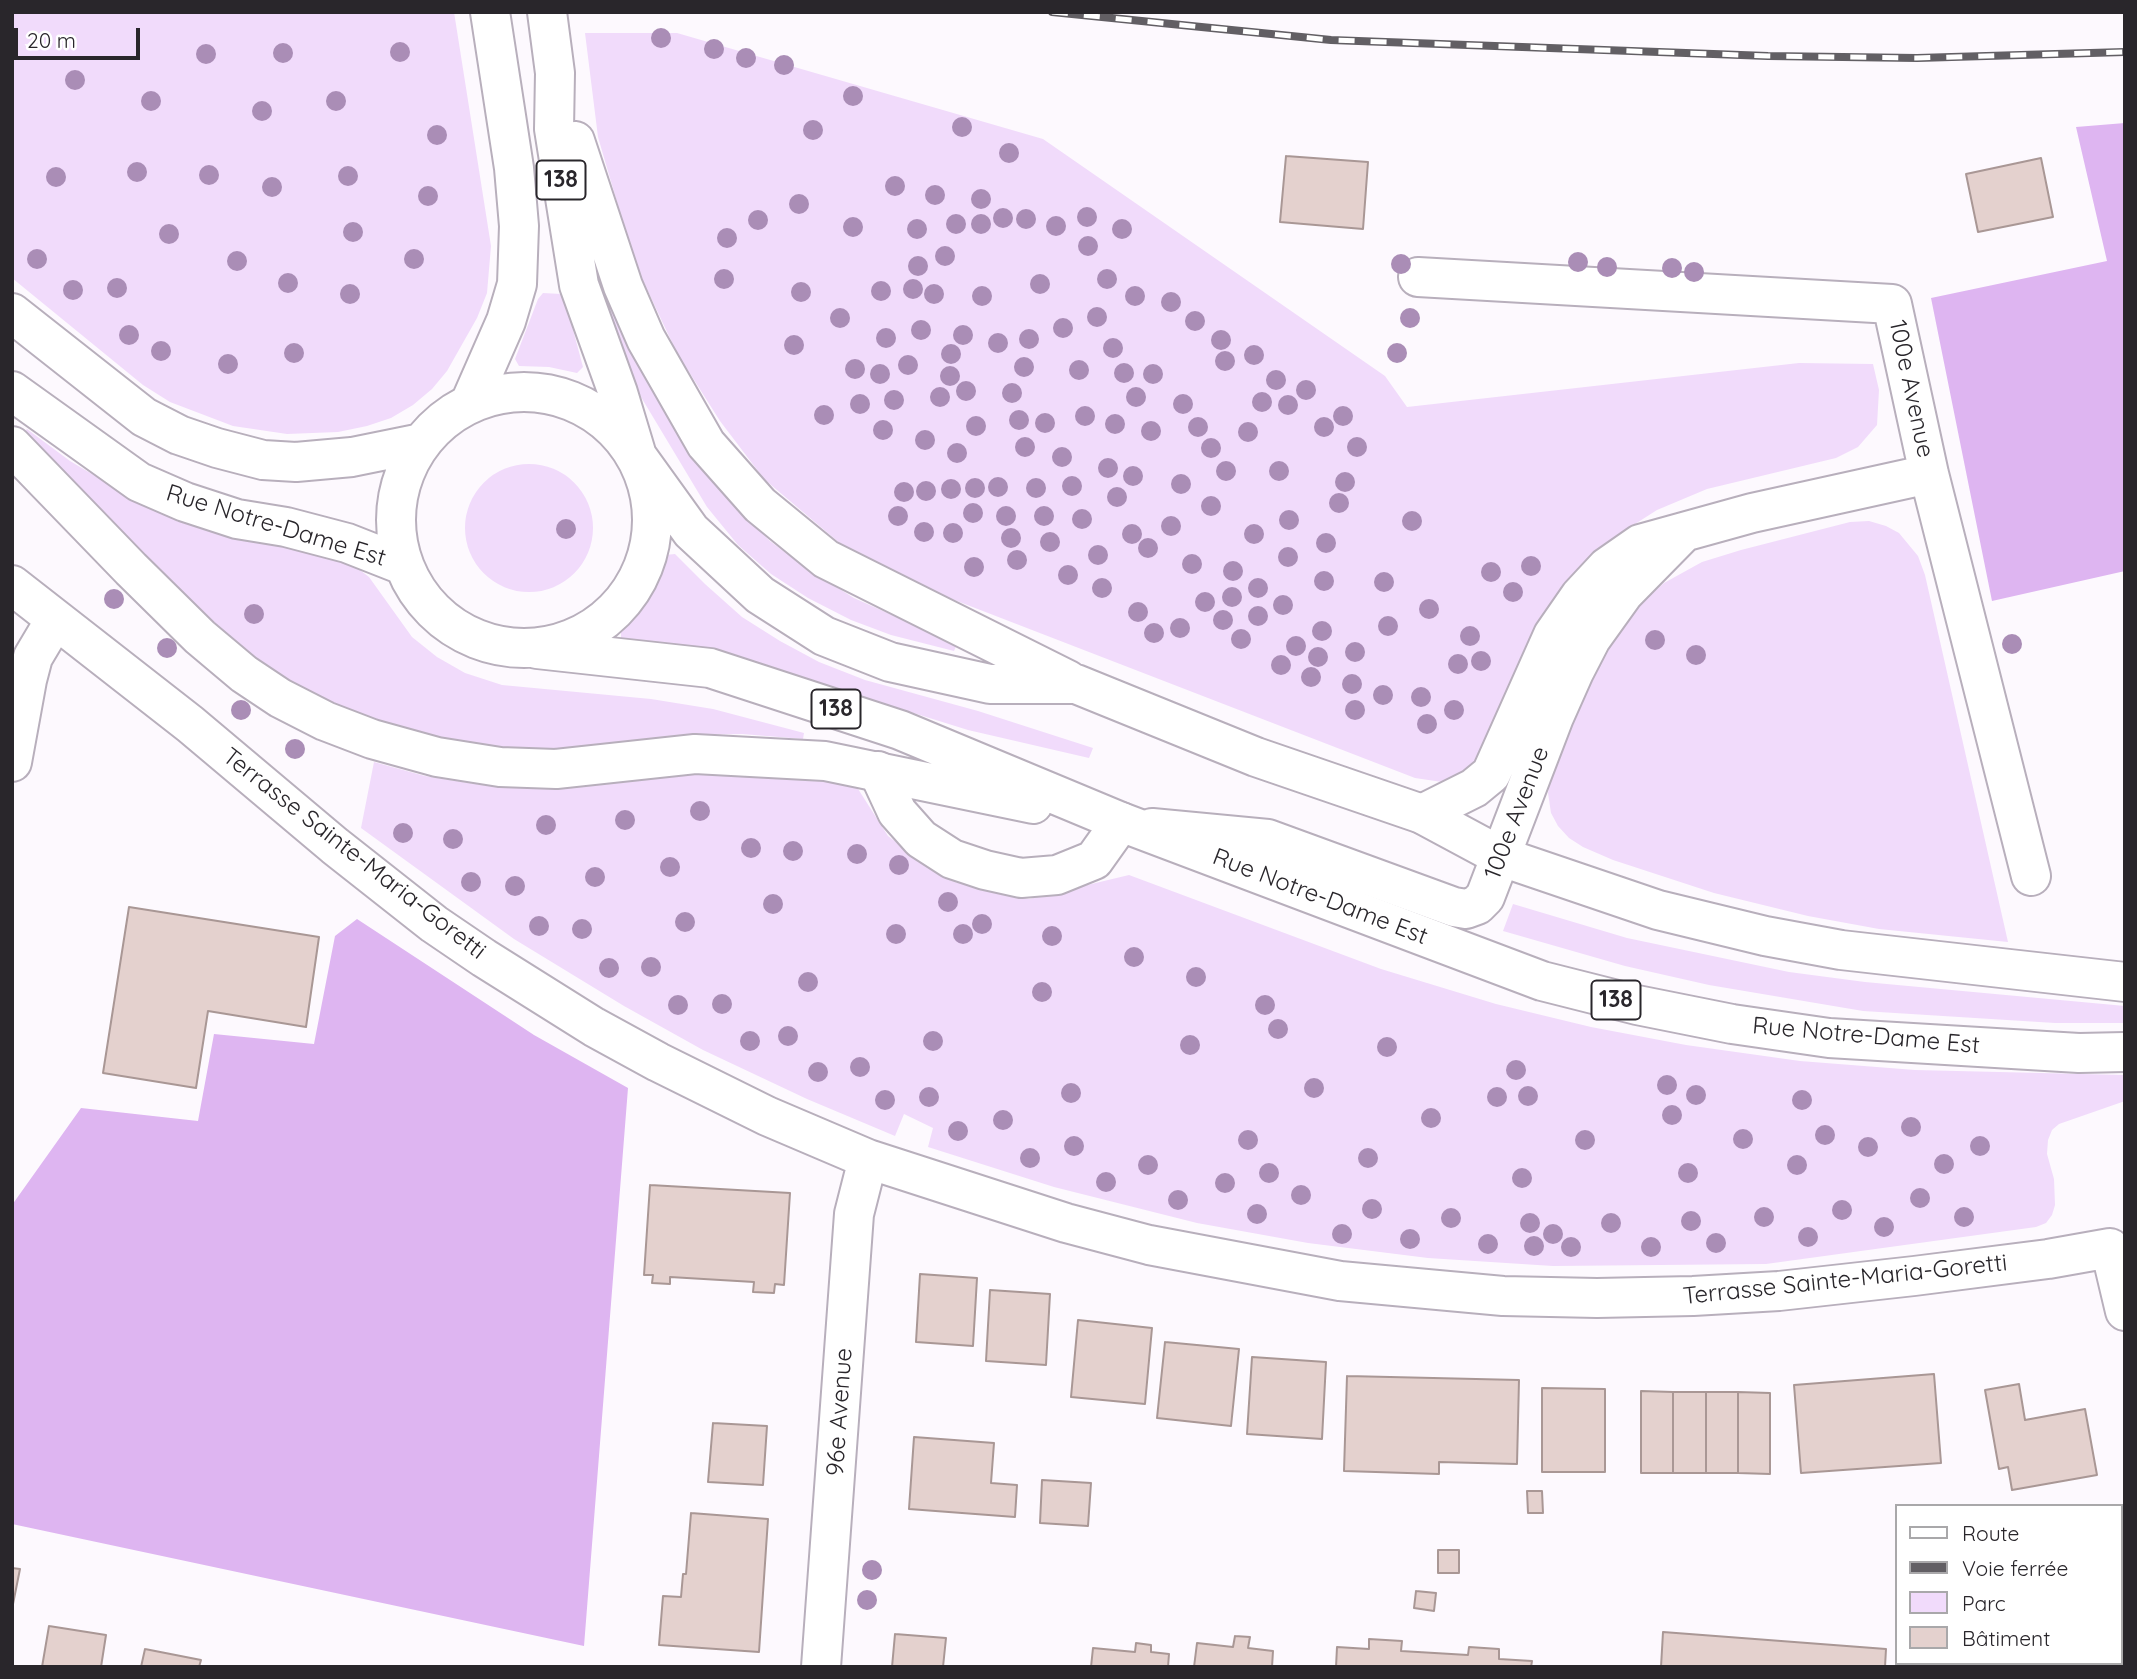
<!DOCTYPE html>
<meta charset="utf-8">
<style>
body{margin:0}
#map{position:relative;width:2137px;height:1679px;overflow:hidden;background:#fdf9fe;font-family:Quicksand,sans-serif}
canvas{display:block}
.frame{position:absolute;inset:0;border:14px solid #29262b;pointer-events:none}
.legend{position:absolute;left:1895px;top:1504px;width:228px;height:161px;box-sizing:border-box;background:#fff;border:2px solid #a9a8aa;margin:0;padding:9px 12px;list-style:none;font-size:21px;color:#29262b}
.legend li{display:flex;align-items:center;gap:14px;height:35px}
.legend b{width:35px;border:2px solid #a9a8aa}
.scale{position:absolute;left:14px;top:28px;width:126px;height:32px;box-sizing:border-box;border:4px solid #29262b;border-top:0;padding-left:9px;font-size:21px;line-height:24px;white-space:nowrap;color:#29262b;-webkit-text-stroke:5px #fff;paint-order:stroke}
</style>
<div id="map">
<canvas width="2137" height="1679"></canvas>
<div class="frame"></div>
<ul class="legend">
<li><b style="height:9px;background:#fff"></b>Route</li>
<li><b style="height:9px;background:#625f64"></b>Voie ferrée</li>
<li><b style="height:19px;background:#f1dbfb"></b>Parc</li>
<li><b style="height:19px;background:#e4d1ce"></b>Bâtiment</li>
</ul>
<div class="scale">20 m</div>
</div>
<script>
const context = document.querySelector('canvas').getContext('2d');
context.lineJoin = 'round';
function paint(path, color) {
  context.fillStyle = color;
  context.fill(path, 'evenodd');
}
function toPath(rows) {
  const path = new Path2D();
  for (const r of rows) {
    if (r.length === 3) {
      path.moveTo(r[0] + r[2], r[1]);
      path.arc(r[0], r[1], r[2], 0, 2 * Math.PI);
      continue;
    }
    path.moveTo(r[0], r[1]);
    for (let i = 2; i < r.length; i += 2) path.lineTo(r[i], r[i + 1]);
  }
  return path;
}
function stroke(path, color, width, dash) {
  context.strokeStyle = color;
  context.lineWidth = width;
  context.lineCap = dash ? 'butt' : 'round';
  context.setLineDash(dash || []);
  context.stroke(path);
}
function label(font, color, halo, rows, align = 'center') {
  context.font = font + ' Quicksand,sans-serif';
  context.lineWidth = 5;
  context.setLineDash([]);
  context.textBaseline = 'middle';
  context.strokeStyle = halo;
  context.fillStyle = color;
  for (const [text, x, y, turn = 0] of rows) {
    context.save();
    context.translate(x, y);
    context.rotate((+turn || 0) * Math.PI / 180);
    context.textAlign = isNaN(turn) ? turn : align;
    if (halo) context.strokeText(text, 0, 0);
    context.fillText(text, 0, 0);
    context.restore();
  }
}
const green = toPath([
 [12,12,454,12,491,246,487,293,477,318,447,371,432,389,413,405,391,418,367,426,338,432,287,434,233,426,170,402,143,385,12,278],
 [585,33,677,33,1043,139,1385,376,1407,407,1799,363,1873,364,1879,390,1877,425,1858,447,1836,458,1707,489,1657,510,1610,540,1576,573,1482,758,1463,775,1442,782,1415,778,913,584,849,551,764,479,720,421,677,353,635,264,598,137],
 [543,293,561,294,564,296,583,367,577,373,549,367,519,366,515,359,538,299],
 [609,297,697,462,731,503,770,541,806,568,854,598,957,644,954,651,891,635,851,620,808,598,771,574,738,545,707,507,641,397,625,366,599,300],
 [27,429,70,461,119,490,352,564,369,577,412,637,437,657,465,673,502,685,651,699,713,709,804,733,803,739,742,734,691,735,550,750,504,749,408,735,325,701,278,675,248,652,219,628,22,434],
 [529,528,64],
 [1869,521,1886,526,1899,533,1918,556,1925,575,2008,942,1879,929,1808,916,1714,893,1613,860,1583,847,1569,838,1558,826,1551,813,1548,793,1551,773,1589,677,1630,613,1664,583,1702,562,1741,550,1850,522],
 [675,554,705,584,742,617,780,641,819,662,865,680,978,711,1093,748,1089,758,968,730,788,674,621,641,621,632,640,613,657,584,665,555],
 [374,762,425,776,489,786,543,787,688,773,853,781,888,836,916,857,955,882,1029,899,1129,875,1381,969,1496,1004,1591,1027,1686,1045,1800,1061,1915,1070,2125,1075,2125,1101,2059,1124,2052,1130,2048,1140,2047,1154,2054,1179,2055,1205,2052,1215,2046,1223,2036,1227,1766,1264,1553,1266,1428,1258,1308,1243,1197,1223,1054,1187,928,1147,933,1128,904,1114,895,1136,807,1099,703,1050,624,1006,514,939,361,828],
 [1513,904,1627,938,1789,972,1865,982,2125,1006,2125,1023,2055,1023,1863,1011,1709,985,1625,966,1503,931]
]);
const forest = toPath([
 [2125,123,2125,571,1992,601,1931,298,2107,261,2076,127],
 [357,919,534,1035,628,1088,584,1646,12,1524,12,1205,81,1108,198,1121,214,1034,314,1044,335,936]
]);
const building = toPath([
 [1286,156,1368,162,1363,229,1280,222,1286,156],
 [2041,158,2053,217,1978,232,1966,174,2041,158],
 [129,907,319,937,306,1027,208,1011,196,1088,103,1073,129,907],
 [650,1185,790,1193,784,1285,775,1284,774,1293,753,1292,754,1282,670,1277,670,1284,652,1283,653,1275,644,1275,650,1185],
 [920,1274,977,1278,973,1346,916,1342,920,1274],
 [990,1290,1050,1294,1046,1365,986,1361,990,1290],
 [1078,1320,1152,1328,1145,1404,1071,1397,1078,1320],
 [1165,1342,1239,1349,1231,1426,1157,1418,1165,1342],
 [1252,1357,1326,1362,1322,1439,1247,1434,1252,1357],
 [1934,1374,1941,1463,1801,1473,1794,1385,1934,1374],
 [1347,1376,1519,1380,1517,1464,1439,1462,1439,1474,1344,1471,1347,1376],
 [2019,1384,2025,1420,2085,1409,2097,1475,2012,1490,2008,1467,1999,1469,1985,1390,2019,1384],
 [1542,1388,1605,1389,1605,1472,1542,1472,1542,1388],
 [1641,1391,1673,1392,1673,1473,1641,1473,1641,1391],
 [1673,1392,1706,1392,1706,1473,1673,1473,1673,1392],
 [1706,1392,1738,1392,1738,1473,1706,1473,1706,1392],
 [1738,1392,1770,1393,1770,1474,1738,1473,1738,1392],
 [713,1423,767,1426,763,1485,708,1482,713,1423],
 [914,1437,994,1443,991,1483,1017,1485,1015,1517,909,1509,914,1437],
 [1042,1480,1091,1483,1088,1526,1040,1523,1042,1480],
 [1527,1491,1542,1491,1543,1513,1528,1513,1527,1491],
 [691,1513,768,1519,759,1652,659,1645,663,1596,681,1597,683,1574,686,1574,691,1513],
 [1438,1550,1459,1550,1459,1573,1438,1573,1438,1550],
 [12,1568,20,1569,12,1609,12,1568],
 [1416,1591,1436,1593,1434,1611,1414,1608,1416,1591],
 [49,1626,106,1635,101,1667,42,1667,49,1626],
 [1663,1632,1886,1649,1885,1667,1661,1667,1663,1632],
 [895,1634,946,1638,943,1667,892,1667,895,1634],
 [1235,1636,1250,1637,1248,1648,1273,1651,1272,1667,1194,1667,1197,1643,1233,1647,1235,1636],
 [1369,1639,1402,1641,1401,1651,1468,1655,1469,1647,1499,1649,1499,1659,1532,1661,1531,1667,1336,1667,1337,1647,1369,1649,1369,1639],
 [1136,1643,1151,1645,1151,1652,1169,1654,1168,1667,1091,1667,1093,1648,1135,1652,1136,1643],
 [145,1649,201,1660,199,1667,141,1667,145,1649]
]);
const minor = toPath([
 [1418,277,1892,304,1929,474,2031,876],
 [12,585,190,724,335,846,434,924,484,958,594,1027,658,1062,767,1116,868,1159,1066,1223,1149,1245,1340,1281,1503,1296,1597,1298,1693,1296,1779,1291,1914,1276,2048,1259,2110,1248,2125,1311],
 [12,762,27,680,33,657,55,620],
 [878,771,897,812,921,839,952,859,985,870,1021,878,1057,875,1094,860,1121,822],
 [1422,814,1474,788,1491,774,1553,635,1580,596,1607,567,1640,544,1752,513,1929,474],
 [1152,828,1268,839,1454,907,1466,909,1477,905,1485,897,1554,717,1574,672,1591,639,1624,593,1684,532],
 [821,1667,854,1214,868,1159]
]);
const major = toPath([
 [547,12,555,73,554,129,579,285,618,393,637,456,691,531,760,595,824,636,890,662,990,684,1076,684,1256,757,1422,814,1502,857,1658,910,1765,936,1841,950,2125,982],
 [575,141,623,286,646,339,706,444,760,505,826,559,1068,680],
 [12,313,144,417,179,435,217,448,263,460,296,462,352,457,421,443],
 [12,391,139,482,185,502,237,519,286,527,347,543,403,565],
 [524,520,128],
 [470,403,506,321,517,284,519,226,514,168,490,12],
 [12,446,131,569,200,637,244,674,280,698,325,721,372,739,437,757,500,767,556,769,695,754,825,761,1033,804],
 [537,649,710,668,900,730,1121,822,1542,981,1637,1005,1732,1024,1829,1038,2079,1053,2125,1052]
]);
const rail = toPath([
 [1052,12,1331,40,1768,56,1917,58,2125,52]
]);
const trees = [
 [661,38],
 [714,49],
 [400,52],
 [283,53],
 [206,54],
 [746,58],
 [784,65],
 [75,80],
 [853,96],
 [151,101],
 [336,101],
 [262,111],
 [962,127],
 [813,130],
 [437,135],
 [1009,153],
 [137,172],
 [209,175],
 [348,176],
 [56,177],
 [895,186],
 [272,187],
 [935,195],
 [428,196],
 [981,199],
 [799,204],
 [1087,217],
 [1003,218],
 [1026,219],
 [758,220],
 [956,224],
 [981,224],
 [1056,226],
 [853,227],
 [917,229],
 [1122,229],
 [353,232],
 [169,234],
 [727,238],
 [1088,246],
 [945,256],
 [37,259],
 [414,259],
 [237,261],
 [1578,262],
 [1401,264],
 [918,266],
 [1607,267],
 [1672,268],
 [1694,272],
 [724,279],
 [1107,279],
 [288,283],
 [1040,284],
 [117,288],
 [913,289],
 [73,290],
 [881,291],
 [801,292],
 [350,294],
 [934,294],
 [982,296],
 [1135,296],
 [1171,302],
 [1097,317],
 [840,318],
 [1410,318],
 [1195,321],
 [1063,328],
 [921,330],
 [129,335],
 [963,335],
 [886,338],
 [1029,339],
 [1221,340],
 [998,343],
 [794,345],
 [1113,348],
 [161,351],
 [294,353],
 [1397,353],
 [951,354],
 [1254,355],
 [1225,361],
 [228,364],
 [908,365],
 [1024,367],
 [855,369],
 [1079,370],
 [1124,373],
 [880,374],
 [1153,374],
 [950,376],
 [1276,380],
 [1306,390],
 [966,391],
 [1012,393],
 [940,397],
 [1136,397],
 [894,400],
 [1262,402],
 [860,404],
 [1183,404],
 [1288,405],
 [824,415],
 [1085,416],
 [1343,416],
 [1019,420],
 [1045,423],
 [1115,424],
 [976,426],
 [1198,427],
 [1324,427],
 [883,430],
 [1151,431],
 [1248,432],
 [925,440],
 [1025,447],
 [1357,447],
 [1211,448],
 [957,453],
 [1062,457],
 [1108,468],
 [1226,471],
 [1279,471],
 [1133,476],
 [1345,482],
 [1181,484],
 [1072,486],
 [998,487],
 [975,488],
 [1036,488],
 [951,489],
 [926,491],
 [904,492],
 [1117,497],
 [1339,503],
 [1211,506],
 [973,513],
 [898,516],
 [1006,516],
 [1044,516],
 [1082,519],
 [1289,520],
 [1412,521],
 [1171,526],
 [566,529],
 [924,532],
 [953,533],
 [1132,534],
 [1254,534],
 [1011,538],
 [1050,542],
 [1326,543],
 [1148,548],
 [1098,555],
 [1288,557],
 [1017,560],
 [1192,564],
 [1531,566],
 [974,567],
 [1233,571],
 [1491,572],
 [1068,575],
 [1324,581],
 [1384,582],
 [1102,588],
 [1258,588],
 [1513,592],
 [1232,597],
 [114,599],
 [1205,602],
 [1283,605],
 [1429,609],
 [1138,612],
 [254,614],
 [1258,616],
 [1223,620],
 [1388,626],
 [1180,628],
 [1322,631],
 [1154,633],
 [1470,636],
 [1241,639],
 [1655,640],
 [2012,644],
 [1296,646],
 [167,648],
 [1355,652],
 [1696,655],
 [1318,657],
 [1481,661],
 [1458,664],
 [1281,665],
 [1311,677],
 [1352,684],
 [1383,695],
 [1421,697],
 [241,710],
 [1355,710],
 [1454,710],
 [1427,724],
 [295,749],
 [700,811],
 [625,820],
 [546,825],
 [403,833],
 [453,839],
 [751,848],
 [793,851],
 [857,854],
 [899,865],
 [670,867],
 [595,877],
 [471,882],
 [515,886],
 [948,902],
 [773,904],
 [685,922],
 [982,924],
 [539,926],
 [582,929],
 [896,934],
 [963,934],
 [1052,936],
 [1134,957],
 [651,967],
 [609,968],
 [1196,977],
 [808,982],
 [1042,992],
 [722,1004],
 [678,1005],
 [1265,1005],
 [1278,1029],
 [788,1036],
 [750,1041],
 [933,1041],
 [1190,1045],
 [1387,1047],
 [860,1067],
 [1516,1070],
 [818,1072],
 [1667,1085],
 [1314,1088],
 [1071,1093],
 [1696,1095],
 [1528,1096],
 [929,1097],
 [1497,1097],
 [885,1100],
 [1802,1100],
 [1672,1115],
 [1431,1118],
 [1003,1120],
 [1911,1127],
 [958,1131],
 [1825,1135],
 [1743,1139],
 [1248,1140],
 [1585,1140],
 [1074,1146],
 [1980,1146],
 [1868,1147],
 [1030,1158],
 [1368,1158],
 [1944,1164],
 [1148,1165],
 [1797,1165],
 [1269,1173],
 [1688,1173],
 [1522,1178],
 [1106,1182],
 [1225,1183],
 [1301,1195],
 [1920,1198],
 [1178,1200],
 [1372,1209],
 [1842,1210],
 [1257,1214],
 [1764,1217],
 [1964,1217],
 [1451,1218],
 [1691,1221],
 [1530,1223],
 [1611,1223],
 [1884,1227],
 [1342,1234],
 [1553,1234],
 [1808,1237],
 [1410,1239],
 [1716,1243],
 [1488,1244],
 [1534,1246],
 [1571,1247],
 [1651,1247],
 [872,1570],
 [867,1600]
];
const shields = [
 [561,180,49],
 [836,709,49],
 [1616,1000,49]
];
const shieldNames = [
 ["138",561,180],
 ["138",836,709],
 ["138",1616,1000]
];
const streetNames = [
 ["100e Avenue",1911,389,78],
 ["Rue Notre-Dame Est",276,526,17],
 ["100e Avenue",1517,813,-69],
 ["Terrasse Sainte-Maria-Goretti",354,854,38],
 ["Rue Notre-Dame Est",1320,897,21],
 ["Rue Notre-Dame Est",1866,1036,5],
 ["Terrasse Sainte-Maria-Goretti",1845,1280,-6],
 ["96e Avenue",840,1412,-86]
];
paint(green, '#f1dbfb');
paint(forest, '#deb5f1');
paint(building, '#e4d1ce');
stroke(building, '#a99795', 2);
stroke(minor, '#b8afbc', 42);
stroke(major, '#b8afbc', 42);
stroke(minor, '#fff', 38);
stroke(major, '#fff', 38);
stroke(rail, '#625f64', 8);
stroke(rail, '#fff', 5, [16]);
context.fillStyle = '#aa8db6';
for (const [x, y] of trees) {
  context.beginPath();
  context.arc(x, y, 10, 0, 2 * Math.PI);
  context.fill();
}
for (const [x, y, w] of shields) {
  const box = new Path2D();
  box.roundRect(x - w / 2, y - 19.5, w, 39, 5);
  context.fillStyle = '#fff';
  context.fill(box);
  stroke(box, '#29262b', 2);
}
label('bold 23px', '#29262b', null, shieldNames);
label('24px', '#29262b', '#fff', streetNames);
</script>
